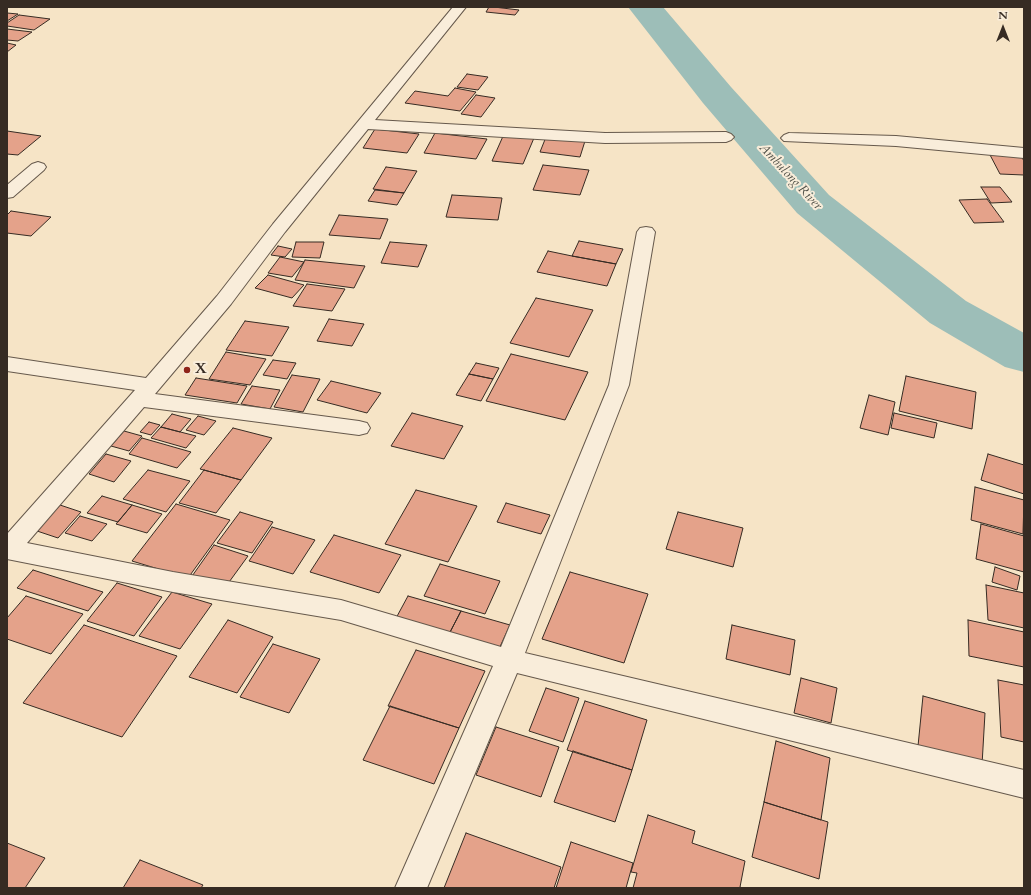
<!DOCTYPE html>
<style>
body{margin:0}
#map{position:relative;width:1031px;height:895px;overflow:hidden;background:#f6e4c6;font-family:Cardo,serif}
canvas{display:block}
.frame{position:absolute;inset:0;border:8px solid #362b23;pointer-events:none}
.north{position:absolute;left:983px;top:8px;width:40px;height:40px;-webkit-text-stroke:3px #f9edda;paint-order:stroke;rotate:0deg;font-size:11px;font-weight:700;line-height:16px;text-align:center;color:#362b23}
.north::after{content:'';display:block;margin:auto;width:14px;height:18px;background:#362b23;clip-path:polygon(50% 0,100% 100%,50% 72%,0 100%)}
</style>
<div id="map">
<canvas width="1031" height="895"></canvas>
<div class="frame"></div>
<div class="north">N</div>
</div>
<script>
const context = document.querySelector('canvas').getContext('2d');
context.lineJoin = 'round';
function toPath(rows) {
  const path = new Path2D();
  for (const r of rows) {
    path.moveTo(r[0], r[1]);
    for (let i = 2; i < r.length; i += 2) path.lineTo(r[i], r[i + 1]);
  }
  return path;
}
function paint(path, color) {
  context.fillStyle = color;
  context.fill(path, 'evenodd');
}
function stroke(path, color, width, dash) {
  context.strokeStyle = color;
  context.lineWidth = width;
  context.lineCap = dash ? 'butt' : 'round';
  context.setLineDash(dash || []);
  context.stroke(path);
}
function label(font, color, halo, rows, align = 'center') {
  context.font = font + ' Cardo,serif';
  context.lineWidth = 4;
  context.setLineDash([]);
  context.textBaseline = 'middle';
  context.strokeStyle = halo;
  context.fillStyle = color;
  for (const [text, x, y, turn = 0] of rows) {
    context.save();
    context.translate(x, y);
    context.rotate((+turn || 0) * Math.PI / 180);
    context.textAlign = isNaN(turn) ? turn : align;
    if (halo) context.strokeText(text, 0, 0);
    context.fillText(text, 0, 0);
    context.restore();
  }
}
const river = toPath([
 [628,7,663,7,731,87,829,195,966,301,1024,333,1024,372,1005,367,930,323,797,213,703,103,628,7]
]);
const building = toPath([
 [489,7,494,7,519,10,515,15,486,12,489,7],
 [7,13,18,14,7,21,7,13],
 [19,15,50,19,34,30,7,26,7,23,19,15],
 [7,29,32,32,18,41,7,40,7,29],
 [7,43,16,45,7,52,7,43],
 [467,74,488,77,478,90,457,87,467,74],
 [455,88,476,92,460,111,405,103,415,91,448,96,455,88],
 [476,95,495,98,481,117,461,114,476,95],
 [375,129,419,134,407,153,363,148,375,129],
 [7,131,41,136,18,155,7,154,7,131],
 [435,133,487,139,476,159,424,153,435,133],
 [504,134,534,138,523,164,492,161,504,134],
 [546,137,585,141,580,157,540,152,546,137],
 [989,153,1020,154,1024,161,1024,175,1000,174,989,153],
 [543,165,589,170,580,195,533,190,543,165],
 [386,167,417,171,404,193,373,189,386,167],
 [981,187,1000,187,1012,202,991,203,981,187],
 [375,190,404,193,397,205,368,201,375,190],
 [452,195,502,198,498,220,446,217,452,195],
 [987,199,1004,222,974,223,959,200,987,199],
 [11,211,51,217,31,236,7,233,7,215,11,211],
 [339,215,388,219,380,239,329,235,339,215],
 [579,241,623,249,616,264,572,256,579,241],
 [296,242,324,242,320,258,292,257,296,242],
 [390,242,427,245,418,267,381,263,390,242],
 [278,246,292,249,285,257,271,255,278,246],
 [548,251,572,256,616,264,607,286,537,272,548,251],
 [280,257,304,262,292,277,268,273,280,257],
 [305,260,365,266,354,288,295,280,305,260],
 [268,275,304,285,292,298,255,288,268,275],
 [307,284,345,289,332,311,293,306,307,284],
 [536,298,593,310,569,357,510,343,536,298],
 [329,319,364,324,352,346,317,341,329,319],
 [245,321,289,327,272,356,226,350,245,321],
 [226,352,266,359,250,385,209,379,226,352],
 [511,354,588,372,565,420,486,401,511,354],
 [273,360,296,363,287,379,263,375,273,360],
 [476,363,499,368,493,379,469,374,476,363],
 [469,374,493,379,481,401,456,395,469,374],
 [292,375,320,379,303,412,274,407,292,375],
 [906,376,976,392,972,429,899,411,906,376],
 [196,378,247,386,237,403,185,395,196,378],
 [331,381,381,393,367,413,317,400,331,381],
 [252,386,280,390,270,409,241,404,252,386],
 [869,395,895,402,888,435,860,428,869,395],
 [412,413,463,426,444,459,391,446,412,413],
 [894,413,937,423,934,438,891,428,894,413],
 [172,414,191,419,180,432,161,427,172,414],
 [198,416,216,421,204,435,186,430,198,416],
 [149,422,160,425,151,435,140,432,149,422],
 [161,427,196,436,186,448,151,438,161,427],
 [233,428,272,438,241,480,200,469,233,428],
 [124,431,142,436,129,451,111,446,124,431],
 [142,438,191,452,177,468,129,454,142,438],
 [106,454,131,461,114,482,89,474,106,454],
 [988,454,1024,465,1024,494,981,480,988,454],
 [148,470,190,481,166,512,123,499,148,470],
 [204,470,241,480,216,513,179,503,204,470],
 [975,487,1024,500,1023,534,971,520,975,487],
 [416,490,477,506,448,562,385,544,416,490],
 [102,496,132,505,118,522,87,513,102,496],
 [506,503,550,515,541,534,497,522,506,503],
 [176,504,230,520,188,578,132,561,176,504],
 [60,505,81,512,58,538,37,531,60,505],
 [132,505,162,514,147,533,116,524,132,505],
 [240,512,273,522,252,553,217,543,240,512],
 [678,512,743,528,733,567,666,549,678,512],
 [80,516,107,524,92,541,65,533,80,516],
 [981,524,1024,536,1024,572,976,559,981,524],
 [272,527,315,540,293,574,249,561,272,527],
 [334,535,401,555,379,593,310,572,334,535],
 [214,545,248,556,224,589,190,579,214,545],
 [440,564,500,581,485,614,424,596,440,564],
 [995,567,1020,576,1017,590,992,582,995,567],
 [33,570,103,592,88,611,17,588,33,570],
 [570,572,648,594,624,663,542,639,570,572],
 [117,583,162,597,134,636,87,621,117,583],
 [986,585,1024,593,1024,628,988,620,986,585],
 [172,592,212,604,180,649,139,636,172,592],
 [26,596,83,614,51,654,7,639,7,618,26,596],
 [408,596,461,611,448,636,395,620,408,596],
 [461,611,510,625,498,651,448,636,461,611],
 [228,620,273,637,237,693,189,677,228,620],
 [968,620,1024,632,1024,667,969,656,968,620],
 [84,625,177,656,122,737,23,703,84,625],
 [732,625,795,640,790,675,726,659,732,625],
 [273,644,320,659,289,713,240,697,273,644],
 [416,650,485,671,459,728,388,706,416,650],
 [801,678,837,688,831,723,794,713,801,678],
 [998,680,1024,685,1024,742,1001,737,998,680],
 [546,688,579,698,563,742,529,731,546,688],
 [923,696,985,713,982,765,918,746,923,696],
 [585,701,647,720,632,770,567,750,585,701],
 [390,706,459,728,434,784,363,760,390,706],
 [496,727,559,747,541,797,476,775,496,727],
 [776,741,830,758,821,820,764,802,776,741],
 [573,751,632,770,615,822,554,802,573,751],
 [764,802,828,822,819,879,752,857,764,802],
 [648,815,695,831,692,843,745,861,740,887,742,888,633,888,637,873,631,872,648,815],
 [466,833,561,867,554,888,444,888,466,833],
 [571,842,633,863,626,888,556,888,571,842],
 [7,843,45,858,25,888,7,888,7,843],
 [140,860,203,885,201,888,123,888,140,860]
]);
const minor = toPath([
 [453,7,466,7,375,120,605,133,726,132,731,134,734,137,731,140,726,142,605,143,368,129,285,232,231,304,155,394,359,421,367,423,370,428,367,433,359,435,144,407,27,543,173,572,341,600,501,647,609,385,637,232,640,228,646,227,652,228,655,232,629,385,525,653,1024,770,1024,798,517,673,427,888,395,888,493,666,341,620,173,592,7,559,7,534,135,390,7,371,7,357,146,378,217,296,273,224,453,7],
 [789,133,896,136,1024,148,1024,158,896,146,784,141,781,138,784,135,789,133],
 [38,162,44,164,46,167,44,170,13,197,7,198,7,185,32,164,38,162]
]);
const markers = [
 [187,370,4,"#8f2418"]
];
const farWaternames = [
 ["Ambulong River",790,177,47]
];
const poiNames = [
 ["X",195,370]
];
paint(river, '#9dbeb8');
paint(building, '#e4a28a');
stroke(building, '#362b23', 1);
stroke(minor, '#66594c', 2);
paint(minor, '#f9edda');
for (const [x, y, r, color] of markers) {
  const dot = new Path2D();
  dot.arc(x, y, r, 0, 2 * Math.PI);
  context.fillStyle = color;
  context.fill(dot);
  stroke(dot, '#f9edda', 1.5);
}
label('italic 13px', '#505048', '#f9edda', farWaternames);
label('bold 14px', '#362b23', '#f9edda', poiNames, 'left');
</script>
